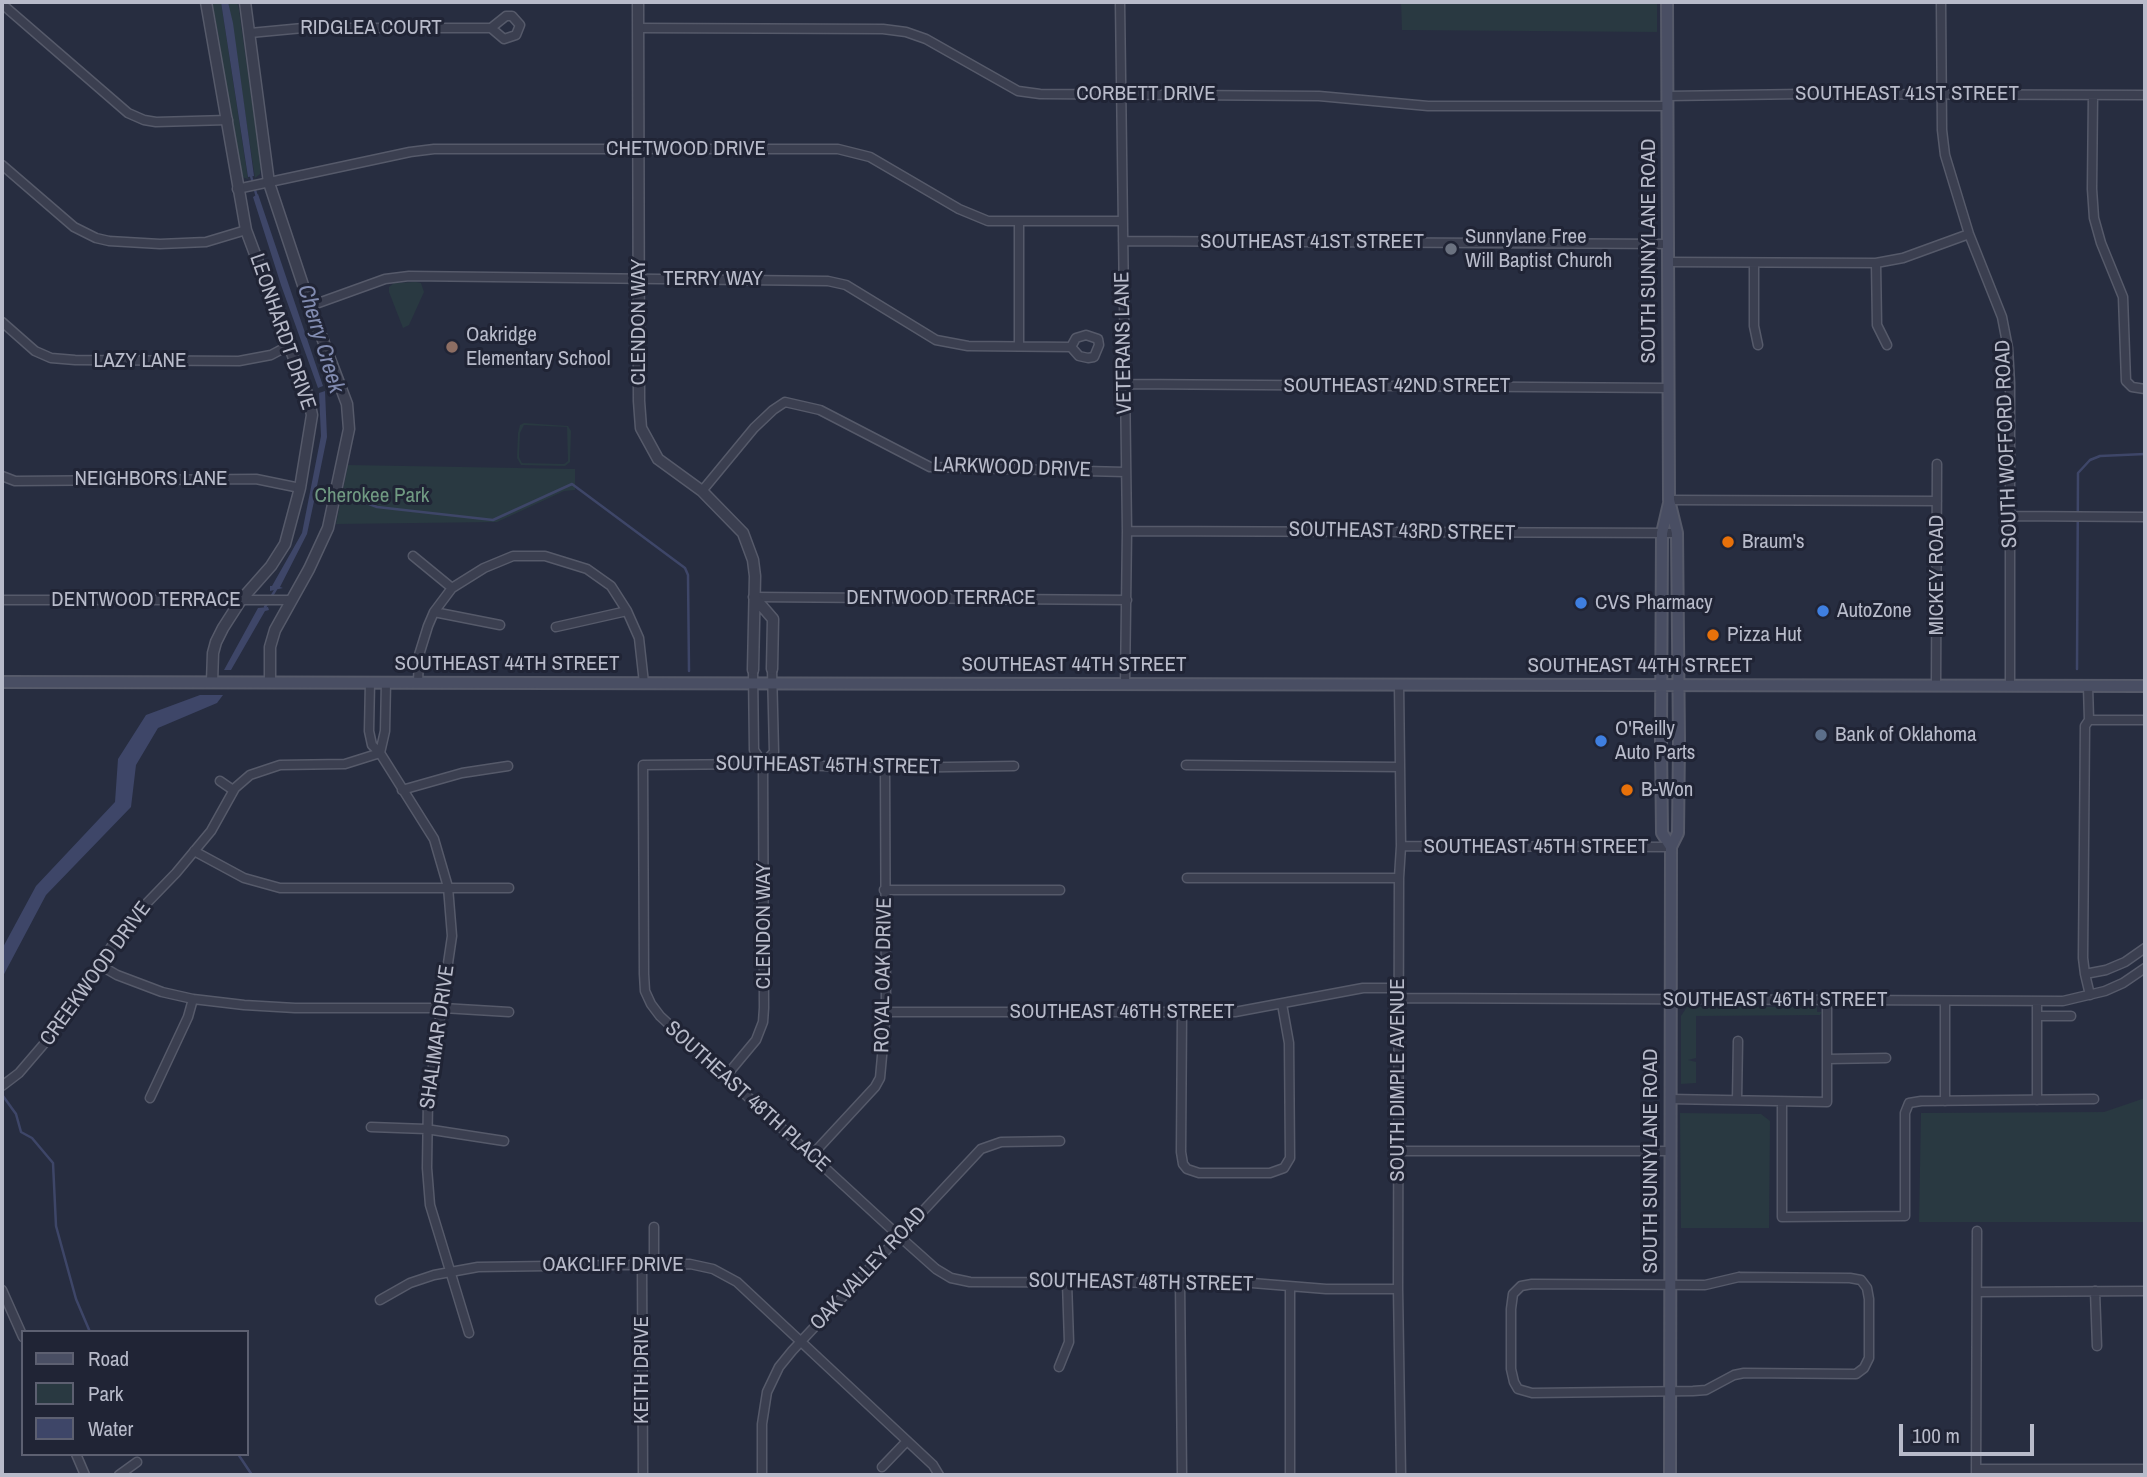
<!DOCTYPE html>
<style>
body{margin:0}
#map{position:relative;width:2147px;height:1477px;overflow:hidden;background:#272d40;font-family:"Archivo Narrow",sans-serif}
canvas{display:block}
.frame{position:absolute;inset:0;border:4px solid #b8bbca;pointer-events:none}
.legend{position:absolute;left:21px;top:1330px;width:228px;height:126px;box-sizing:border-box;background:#202435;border:2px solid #5d6071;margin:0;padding:9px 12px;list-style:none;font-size:21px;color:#b8bbca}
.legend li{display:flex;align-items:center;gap:14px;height:35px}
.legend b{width:35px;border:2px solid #5d6071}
.scale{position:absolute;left:1899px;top:1424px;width:135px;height:32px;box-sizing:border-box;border:4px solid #b8bbca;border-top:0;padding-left:9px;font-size:21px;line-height:24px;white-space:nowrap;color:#b8bbca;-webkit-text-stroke:5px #202435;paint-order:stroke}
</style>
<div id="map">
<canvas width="2147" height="1477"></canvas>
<div class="frame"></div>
<ul class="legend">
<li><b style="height:9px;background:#494e63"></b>Road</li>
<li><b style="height:19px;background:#293941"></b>Park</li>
<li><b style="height:19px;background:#3e4668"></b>Water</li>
</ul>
<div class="scale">100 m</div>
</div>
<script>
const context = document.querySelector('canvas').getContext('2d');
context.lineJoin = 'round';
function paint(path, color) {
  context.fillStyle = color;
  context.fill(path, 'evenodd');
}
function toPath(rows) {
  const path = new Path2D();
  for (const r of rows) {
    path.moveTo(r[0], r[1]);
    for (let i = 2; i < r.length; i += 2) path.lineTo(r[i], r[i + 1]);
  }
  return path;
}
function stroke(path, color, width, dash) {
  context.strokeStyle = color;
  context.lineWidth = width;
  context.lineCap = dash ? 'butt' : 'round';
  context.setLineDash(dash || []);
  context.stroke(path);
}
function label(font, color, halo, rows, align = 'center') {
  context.font = font + ' "Archivo Narrow",sans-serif';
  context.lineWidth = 6;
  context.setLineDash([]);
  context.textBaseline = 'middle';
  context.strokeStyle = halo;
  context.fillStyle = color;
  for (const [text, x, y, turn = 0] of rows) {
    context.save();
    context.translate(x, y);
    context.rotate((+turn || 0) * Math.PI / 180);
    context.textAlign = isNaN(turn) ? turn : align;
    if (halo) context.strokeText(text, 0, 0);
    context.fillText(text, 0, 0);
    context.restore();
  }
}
const green = toPath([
 [212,2,221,2,248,179,242,177,237,170,219,38],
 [228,2,237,2,239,10,261,166,260,174,255,178],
 [1401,2,1657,2,1657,32,1402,30],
 [416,282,421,283,424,292,409,325,403,328,389,292,389,287,394,283],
 [524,423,568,426,571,431,570,462,565,466,521,465,517,458,518,433,520,425],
 [524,425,567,427,568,461,564,464,522,463,519,457,520,433],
 [348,465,575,469,575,490,564,491,497,522,336,524],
 [1687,1007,1817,1007,1817,1012,1822,1012,1820,1015,1696,1016,1696,1058,1688,1060,1696,1062,1696,1083,1681,1084,1681,1016],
 [2145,1098,2145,1222,1919,1222,1921,1113,2104,1112],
 [1680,1113,1761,1114,1770,1121,1769,1228,1681,1228]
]);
const water = toPath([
 [221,2,228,2,233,23,254,176,248,177],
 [258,194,323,386,318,388,281,285,253,197],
 [325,391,327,437,317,486,330,489,329,493,316,492,307,534,280,587,283,588,270,591,270,586,272,586,302,533,321,436,319,393],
 [268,607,269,610,265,611,231,670,224,670,258,608],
 [200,695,223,695,217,703,158,728,136,765,131,807,46,895,2,978,2,949,36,886,115,802,118,759,146,715]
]);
const stream = toPath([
 [251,176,257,197],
 [343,494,377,507,493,520,572,484,685,568,688,575,689,671],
 [265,607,276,589],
 [2077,669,2078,473,2090,460,2100,456,2145,454],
 [3,1096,16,1114,21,1132,32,1138,53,1163,56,1226,76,1299,90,1332],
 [238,1454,252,1475]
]);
const minor = toPath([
 [1120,2,1127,531,1125,684],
 [1941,2,1942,130,1945,155,1969,234,2002,317,2008,348,2010,383,2010,686],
 [2,4,128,113,144,120,156,122,228,120],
 [639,28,883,29,906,32,926,39,1018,91,1040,94,1319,96,1428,106,1668,106],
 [250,33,303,28,491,28,504,39,516,35,520,25,512,16,506,16,491,28],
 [2093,95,2092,189,2094,218,2101,243,2123,297,2126,381,2132,387,2145,389],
 [1668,96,1803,94,2145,95],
 [2,165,74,227,96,238,109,241,160,244,206,242,246,230],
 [237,189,410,152,434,149,838,149,870,157,959,209,988,221,1122,221],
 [1019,221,1019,346],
 [1123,241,1669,244],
 [1669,262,1876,263,1903,258,1969,234],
 [1754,263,1754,326,1758,345],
 [1876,263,1877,325,1887,345],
 [310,306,385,279,409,276,828,281,846,285,936,340,968,346,1071,347,1079,356,1088,358,1094,357,1099,345,1098,339,1086,335,1076,338,1071,347],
 [2,322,35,351,51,358,75,360,239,361,271,355,288,346],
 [1125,384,1669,388],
 [2,476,15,481,256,479,300,488],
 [702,491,754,428,773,410,785,402,820,410,930,467,1125,472],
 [1669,500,1937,501],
 [2010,516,2145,517],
 [1127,531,1677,533],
 [413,556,452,588],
 [754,597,1127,600],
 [2,600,291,600],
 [434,612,500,625],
 [556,627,627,611],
 [370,682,369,731,372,745,380,753,434,839,448,887,452,936,428,1100,427,1168,430,1205,469,1333],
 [418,683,419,655,428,626,434,612,452,588,484,568,513,556,545,556,587,569,611,586,627,611,639,638,644,683],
 [1399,684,1401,846,1399,878,1398,1289,1401,1475],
 [1936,686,1937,464],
 [2088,686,2089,720,2145,720],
 [380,753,385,731,386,682],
 [763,764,774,752,772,669],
 [1186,765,1400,767],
 [1014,766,885,768,763,764,643,765,644,974,645,991,651,1004,660,1016,899,1236,936,1269,951,1278,970,1282,1252,1283,1326,1289,1398,1289],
 [220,781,233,790],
 [402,790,462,773,508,766],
 [1401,846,1671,847],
 [194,851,244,878,280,888,509,888],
 [1187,878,1399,878],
 [884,890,1060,890],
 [98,964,117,975,162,992,193,999,244,1005,295,1008,443,1008,509,1012],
 [2085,974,2083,958,2085,726,2089,720],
 [2090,995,2085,974,2106,970,2125,962,2145,948],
 [1398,998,2063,1001,2105,991,2123,983,2145,968],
 [2037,1001,2037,1100],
 [886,1012,1235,1012,1363,988,1398,988],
 [1182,1013,1181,1152,1183,1164,1187,1169,1199,1173,1270,1173,1284,1168,1290,1158,1289,1043,1282,1004],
 [2037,1016,2071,1016],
 [1828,1059,1886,1058],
 [726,1076,756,1040,763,1022,764,1008,763,764,754,750,753,670],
 [2,1086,19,1073,55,1031,113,944,145,905,176,873,211,831,235,788,250,775,280,765,345,764,380,753],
 [150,1098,188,1017,193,999],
 [1670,1099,1827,1102,1827,1001],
 [1737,1100,1738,1041],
 [1945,1101,1945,1001],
 [1782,1102,1782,1217,1905,1216,1905,1113,1909,1103,1921,1101,2094,1099],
 [371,1127,426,1129,504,1141],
 [1398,1151,1670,1151],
 [812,1155,875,1087,880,1078,886,1012,885,768],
 [654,1227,654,1264],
 [642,1264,643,1475],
 [1739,1277,1850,1278,1861,1280,1867,1288,1869,1299,1869,1358,1864,1368,1856,1374,1744,1373,1734,1375,1706,1390,1693,1391,1532,1393,1518,1389,1514,1382,1511,1369,1511,1309,1513,1294,1521,1286,1532,1284,1705,1285,1739,1277],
 [1180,1282,1182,1475],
 [2,1290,23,1337],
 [2095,1291,2097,1346],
 [1977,1292,2145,1291],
 [380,1300,410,1283,434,1275,478,1267,690,1264,713,1269,737,1282,933,1465,939,1475],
 [1059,1367,1069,1342,1067,1282],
 [76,1454,85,1475],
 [882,1467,906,1442],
 [1976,1469,2145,1469],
 [119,1475,137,1462],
 [762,1475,762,1424,767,1392,779,1367,792,1351,981,1149,1001,1142,1060,1141],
 [1290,1475,1290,1287],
 [1976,1475,1977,1231]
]);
const tertiary = toPath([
 [206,2,246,230,308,396,312,415,300,488,285,544,271,566,241,600,223,628,216,642,213,653,212,682],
 [245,2,269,183,310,306,347,404,349,429,328,528,309,569,275,630,270,647,270,682],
 [638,2,639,401,641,428,658,459,702,491,743,533,753,560,755,576,753,670],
 [754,597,773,619,772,669]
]);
const secondary = toPath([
 [1667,2,1669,500,1677,533,1679,743,1678,833,1671,847,1670,1475],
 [1669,503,1662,533,1661,742,1662,833,1671,847],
 [2,682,2145,686]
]);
const markers = [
 [1451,249,7,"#6b7280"],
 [452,347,7,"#8d6e63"],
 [1728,542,7,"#e8710a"],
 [1581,603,7,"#3f7fe0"],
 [1823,611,7,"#3f7fe0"],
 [1713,635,7,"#e8710a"],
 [1821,735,7,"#5c6f8a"],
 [1601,741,7,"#3f7fe0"],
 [1627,790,7,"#e8710a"]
];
const streetNames = [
 ["RIDGLEA COURT",371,28],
 ["CORBETT DRIVE",1146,94],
 ["SOUTHEAST 41ST STREET",1907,94],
 ["CHETWOOD DRIVE",686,149],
 ["SOUTHEAST 41ST STREET",1312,242],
 ["SOUTH SUNNYLANE ROAD",1649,251,-90],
 ["TERRY WAY",713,279],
 ["CLENDON WAY",639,322,-90],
 ["LEONHARDT DRIVE",282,332,71],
 ["VETERANS LANE",1124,343,-91],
 ["LAZY LANE",140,361],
 ["SOUTHEAST 42ND STREET",1397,386],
 ["SOUTH WOFFORD ROAD",2007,444,-92],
 ["LARKWOOD DRIVE",1012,468,2],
 ["NEIGHBORS LANE",151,479],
 ["SOUTHEAST 43RD STREET",1402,532,1],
 ["MICKEY ROAD",1937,575,-90],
 ["DENTWOOD TERRACE",941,598],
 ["DENTWOOD TERRACE",146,600],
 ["SOUTHEAST 44TH STREET",507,664],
 ["SOUTHEAST 44TH STREET",1074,665],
 ["SOUTHEAST 44TH STREET",1640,666],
 ["SOUTHEAST 45TH STREET",828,766,1],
 ["SOUTHEAST 45TH STREET",1536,847],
 ["CLENDON WAY",764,926,-90],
 ["CREEKWOOD DRIVE",96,974,-54],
 ["ROYAL OAK DRIVE",884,975,-89],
 ["SOUTHEAST 46TH STREET",1775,1000],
 ["SOUTHEAST 46TH STREET",1122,1012],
 ["SHALIMAR DRIVE",438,1037,-82],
 ["SOUTH DIMPLE AVENUE",1398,1080,-90],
 ["SOUTHEAST 48TH PLACE",747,1097,42],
 ["SOUTH SUNNYLANE ROAD",1651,1161,-90],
 ["OAKCLIFF DRIVE",613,1265],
 ["OAK VALLEY ROAD",869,1269,-47],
 ["SOUTHEAST 48TH STREET",1141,1283,1],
 ["KEITH DRIVE",642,1370,-90]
];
const poiNames = [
 ["Sunnylane Free",1465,237],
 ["Will Baptist Church",1465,261],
 ["Oakridge",466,335],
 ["Elementary School",466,359],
 ["Braum's",1742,542],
 ["CVS Pharmacy",1595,603],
 ["AutoZone",1837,611],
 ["Pizza Hut",1727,635],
 ["O'Reilly",1615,729],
 ["Auto Parts",1615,753],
 ["Bank of Oklahoma",1835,735],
 ["B-Won",1641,790]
];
const parkNames = [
 ["Cherokee Park",372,496]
];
const waterNames = [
 ["Cherry Creek",320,339,73]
];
paint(green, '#293941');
paint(water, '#3e4668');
stroke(stream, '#3e4668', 2.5);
stroke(minor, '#565a6a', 11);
stroke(tertiary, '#565a6a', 13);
stroke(secondary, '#565a6a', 14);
stroke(minor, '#3b3f50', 8);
stroke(tertiary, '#3b3f50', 10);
stroke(secondary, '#494e63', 10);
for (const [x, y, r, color] of markers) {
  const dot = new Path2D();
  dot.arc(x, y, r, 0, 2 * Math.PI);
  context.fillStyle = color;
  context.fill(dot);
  stroke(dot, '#202435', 2.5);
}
label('21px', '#b8bbca', '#202435', streetNames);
label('21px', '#b8bbca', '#202435', poiNames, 'left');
label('21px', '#709a82', '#202435', parkNames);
label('italic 23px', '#818bb0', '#202435', waterNames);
</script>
